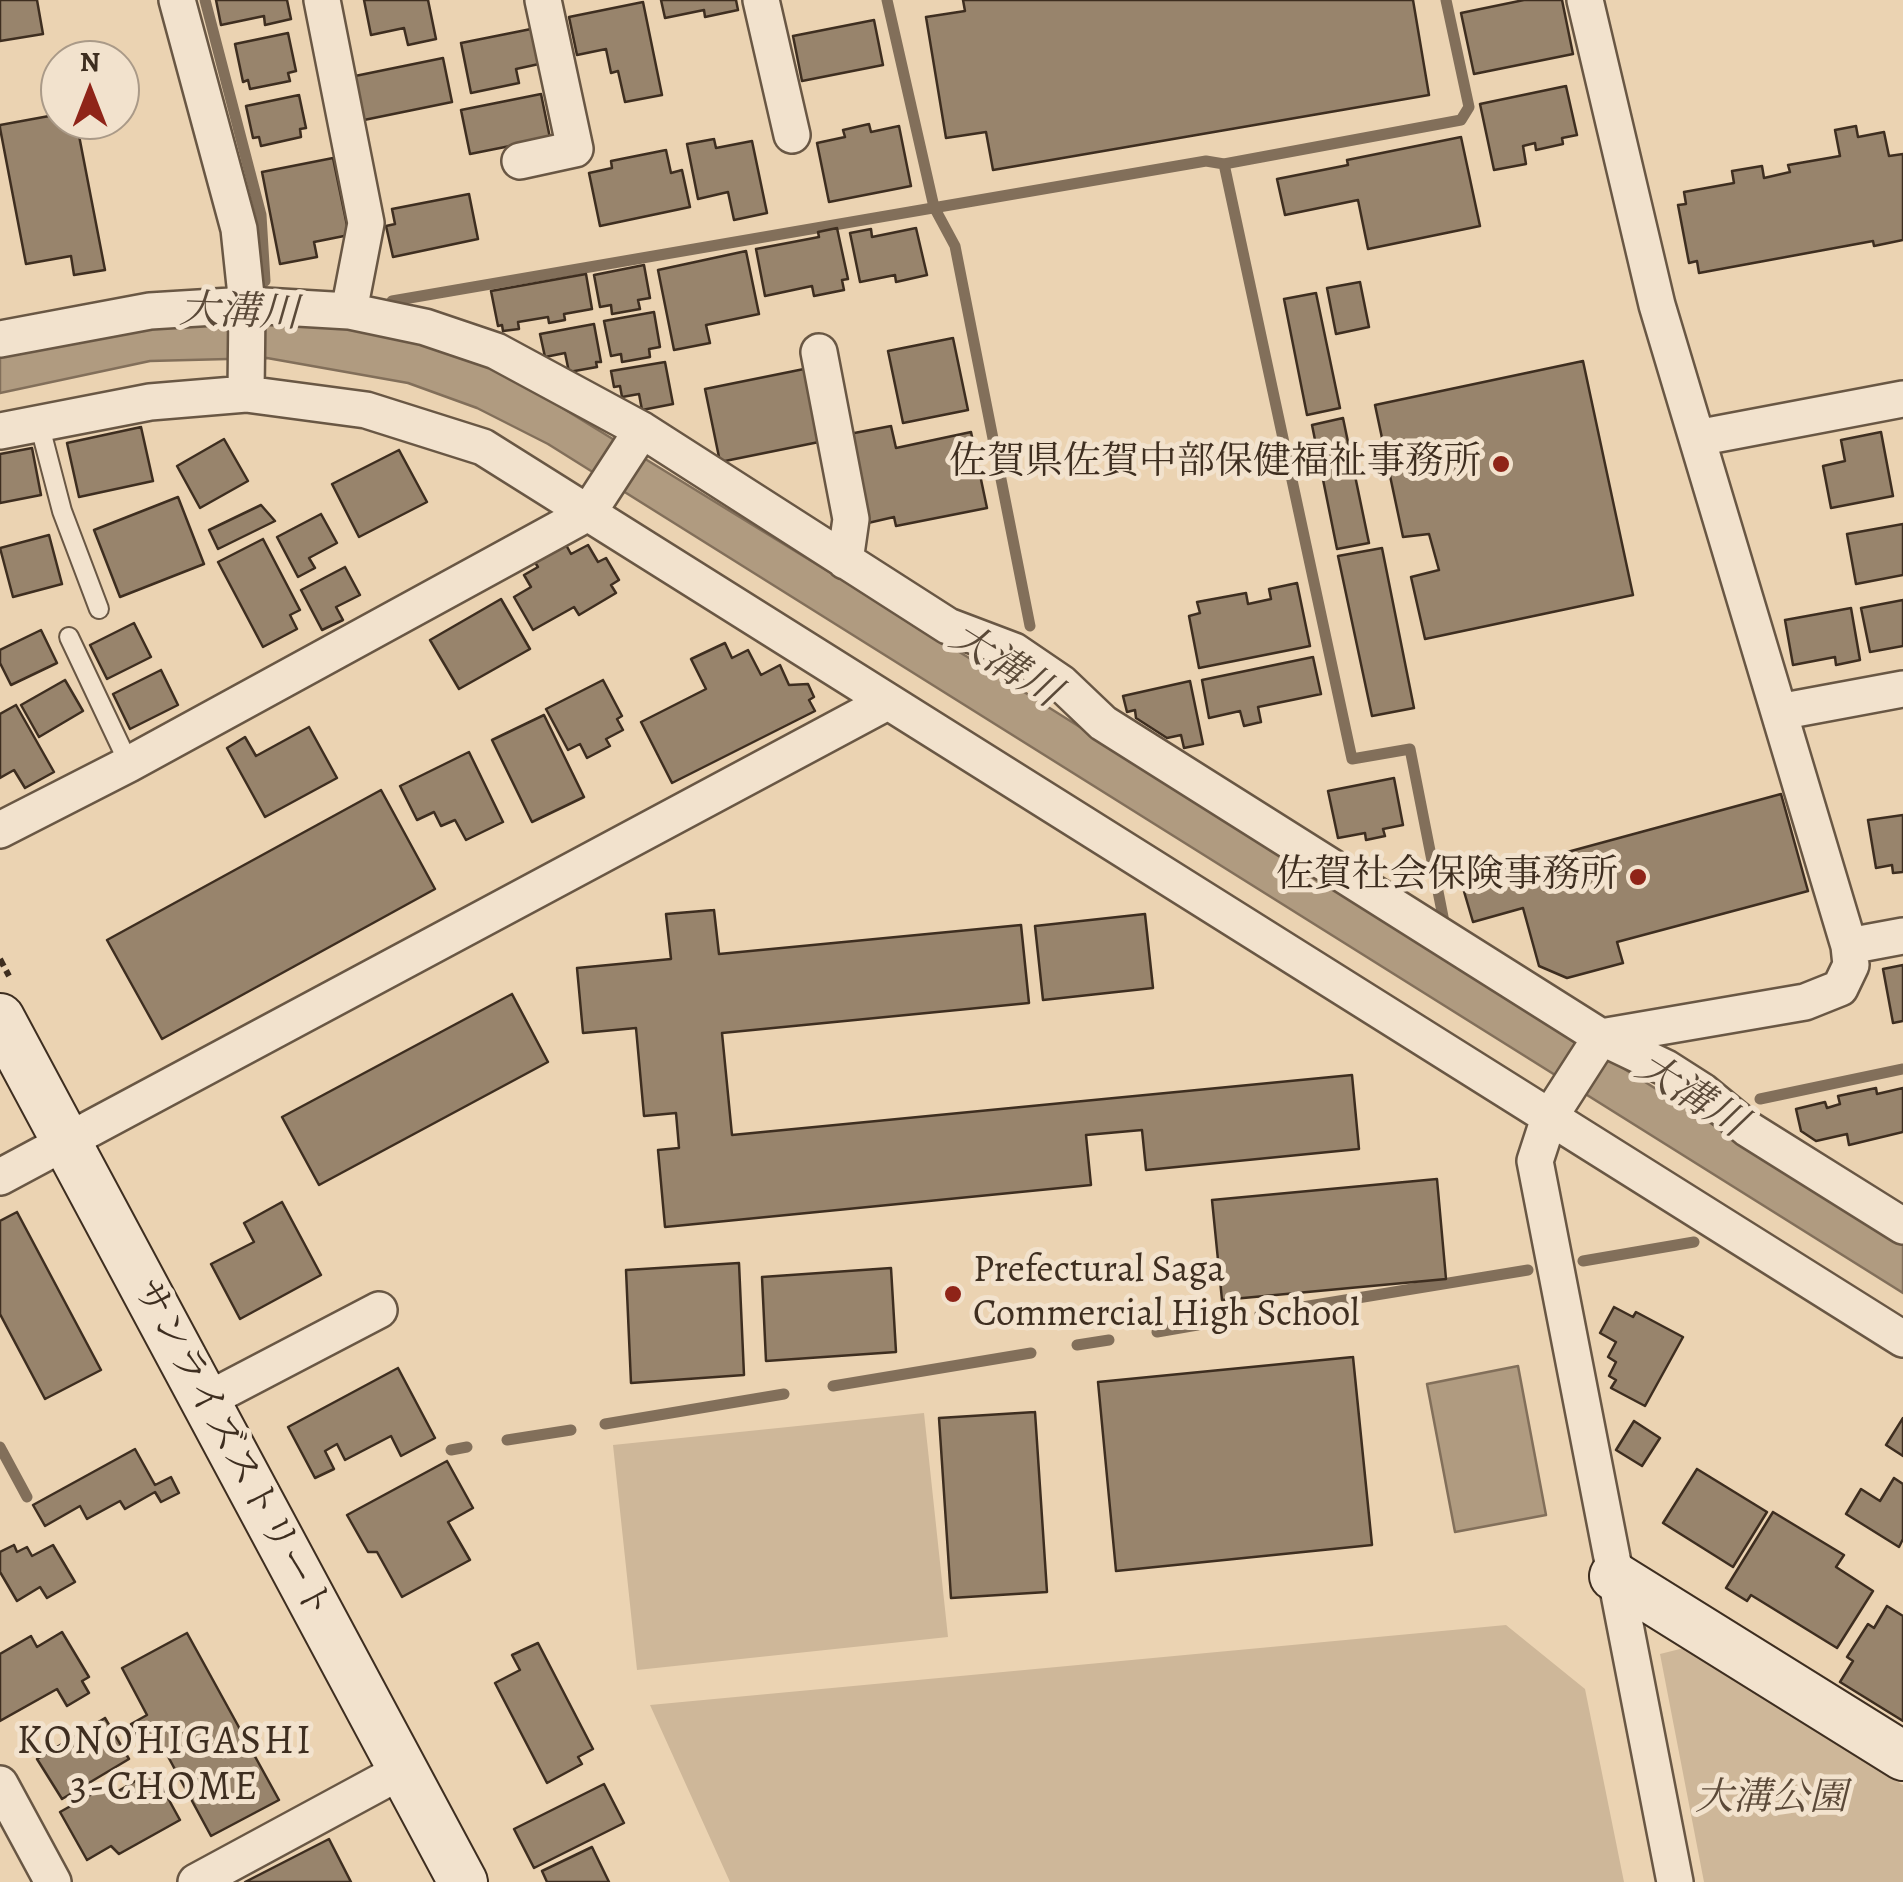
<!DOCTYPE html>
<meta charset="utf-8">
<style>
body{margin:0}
#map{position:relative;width:1903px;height:1882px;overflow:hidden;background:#ebd3b2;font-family:Alegreya,serif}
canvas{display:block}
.north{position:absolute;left:40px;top:40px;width:100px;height:100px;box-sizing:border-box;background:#f2e2cd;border:2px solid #aa9a88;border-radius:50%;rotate:0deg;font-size:28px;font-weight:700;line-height:40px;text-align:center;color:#3e2e20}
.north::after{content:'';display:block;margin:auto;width:35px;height:45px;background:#8f2418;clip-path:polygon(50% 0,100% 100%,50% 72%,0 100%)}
</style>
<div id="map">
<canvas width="1903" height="1882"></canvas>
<div class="north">N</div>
</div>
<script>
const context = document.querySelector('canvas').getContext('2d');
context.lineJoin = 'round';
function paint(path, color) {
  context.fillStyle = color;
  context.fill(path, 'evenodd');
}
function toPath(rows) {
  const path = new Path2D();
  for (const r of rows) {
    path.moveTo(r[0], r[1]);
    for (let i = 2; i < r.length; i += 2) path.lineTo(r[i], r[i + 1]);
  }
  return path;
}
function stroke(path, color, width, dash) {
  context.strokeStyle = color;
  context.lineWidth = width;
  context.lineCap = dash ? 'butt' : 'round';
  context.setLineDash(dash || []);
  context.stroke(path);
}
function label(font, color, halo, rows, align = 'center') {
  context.font = font + ' Alegreya,"Noto Serif JP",serif';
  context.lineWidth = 10;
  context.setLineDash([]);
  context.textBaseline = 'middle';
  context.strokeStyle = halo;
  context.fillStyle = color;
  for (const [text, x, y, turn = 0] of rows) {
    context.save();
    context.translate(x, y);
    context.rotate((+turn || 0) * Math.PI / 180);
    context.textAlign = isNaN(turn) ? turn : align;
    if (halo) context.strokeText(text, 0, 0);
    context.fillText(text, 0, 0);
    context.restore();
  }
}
const green = toPath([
 [924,1413,948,1637,637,1670,613,1445],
 [1506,1625,1585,1689,1624,1882,730,1882,650,1705],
 [1684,1648,1903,1785,1903,1882,1704,1882,1660,1654]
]);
const water = toPath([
 [204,317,345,328,423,342,494,366,1013,685,1903,1244,1903,1293,548,444,477,408,408,383,267,358,150,361,0,393,0,351,204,317],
 [1518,1366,1546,1515,1455,1532,1427,1384,1518,1366]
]);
const stream = toPath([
 [205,0,261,215,265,281],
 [887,0,934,207,955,246,1030,626],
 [392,301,1206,161,1224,164],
 [1446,932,1410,749,1352,759,1224,164,1461,120,1469,107,1446,0],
 [1760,1099,1903,1069],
 [1583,1261,1694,1242],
 [1260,1314,1528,1270],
 [1157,1332,1209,1323],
 [1077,1345,1109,1340],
 [833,1386,1031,1353],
 [605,1424,784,1394],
 [507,1440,571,1430],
 [0,1447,27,1497],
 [451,1450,467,1447]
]);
const building = toPath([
 [0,0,37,0,43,34,0,41,0,0],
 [216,0,287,0,291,19,265,25,264,16,221,25,216,0],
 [364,0,428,0,436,39,408,45,404,28,371,35,364,0],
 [661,0,736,0,738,10,705,17,704,10,665,18,661,0],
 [963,0,1413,0,1429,95,993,170,986,132,946,138,926,17,965,11,963,0],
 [1524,0,1562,0,1573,54,1474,74,1461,13,1524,0],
 [643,2,662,95,625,102,618,71,611,73,606,49,577,55,569,17,643,2],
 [874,20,883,65,802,81,793,36,874,20],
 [531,29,539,64,516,69,519,83,471,93,461,43,531,29],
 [288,33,296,71,288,73,290,81,250,89,248,80,243,82,235,44,288,33],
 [443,58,452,102,364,120,355,76,443,58],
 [1566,86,1577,135,1562,138,1563,144,1536,150,1535,143,1523,146,1526,164,1494,170,1480,104,1566,86],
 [541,94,550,138,470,154,461,110,541,94],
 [299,95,306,128,300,129,301,137,261,146,259,137,253,138,246,106,299,95],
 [60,114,60,120,76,120,105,270,74,275,71,256,26,264,0,128,0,125,60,114],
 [869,124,871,132,899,126,911,186,829,202,817,143,845,137,843,130,869,124],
 [1856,126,1858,137,1884,132,1889,156,1903,154,1903,240,1874,246,1873,241,1699,273,1697,261,1689,263,1678,205,1686,204,1684,192,1734,183,1732,171,1762,166,1764,178,1790,172,1788,165,1840,156,1835,130,1856,126],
 [1461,137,1480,226,1368,249,1358,200,1285,215,1277,179,1348,165,1347,160,1461,137],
 [714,139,716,148,752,141,767,213,734,220,728,192,698,199,687,144,714,139],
 [666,150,671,173,682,170,690,207,600,226,589,173,612,168,611,161,666,150],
 [333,158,349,235,314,242,317,257,280,264,262,172,333,158],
 [469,194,478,239,393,257,386,226,395,224,392,209,469,194],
 [837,228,848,279,842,280,844,290,814,296,812,286,765,296,756,249,819,237,818,232,837,228],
 [916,228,927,275,896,282,895,275,860,282,850,233,871,229,872,237,916,228],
 [746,251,759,314,706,325,710,343,674,350,658,270,746,251],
 [644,265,650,298,638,300,640,309,612,314,611,305,600,307,594,275,644,265],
 [586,274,592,309,564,314,565,320,549,323,548,317,518,322,519,329,503,331,502,325,498,326,491,291,586,274],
 [1360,282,1369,327,1336,334,1327,288,1360,282],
 [1316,293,1340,408,1307,415,1284,299,1316,293],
 [654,312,660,347,649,349,650,357,622,362,621,354,611,356,604,321,654,312],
 [594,324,601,362,596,362,597,367,569,372,565,353,545,357,540,334,594,324],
 [953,338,968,410,903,423,888,351,953,338],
 [1583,361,1633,595,1425,639,1411,577,1439,570,1429,534,1403,537,1375,405,1583,361],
 [665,362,673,404,642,410,639,394,622,397,620,386,614,387,611,371,665,362],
 [804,369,819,442,720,462,705,389,804,369],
 [1343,418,1369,543,1337,549,1312,425,1343,418],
 [891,426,896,448,971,432,987,508,896,526,894,517,868,523,849,434,891,426],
 [141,427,153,481,79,497,67,443,141,427],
 [1881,432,1893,496,1831,508,1823,466,1845,461,1841,440,1881,432],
 [224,439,248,481,200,508,177,466,224,439],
 [32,448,41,495,0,503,0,454,32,448],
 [399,450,427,502,359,537,332,484,399,450],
 [178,497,204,564,120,597,94,530,178,497],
 [261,505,275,521,218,549,209,530,261,505],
 [321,514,337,543,309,558,315,568,298,577,277,537,321,514],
 [1903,524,1903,575,1856,584,1847,534,1903,524],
 [49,535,62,584,13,597,0,548,49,535],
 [263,539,300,610,290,615,297,629,263,647,218,562,263,539],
 [565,543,571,554,588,545,598,562,606,558,619,580,611,585,616,593,579,615,574,607,533,630,514,597,531,587,524,575,538,567,534,561,565,543],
 [1382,548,1414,708,1372,716,1338,556,1382,548],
 [345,567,360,595,336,607,343,620,322,630,301,590,345,567],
 [1297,583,1310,646,1199,668,1189,616,1200,613,1197,602,1246,593,1248,604,1271,599,1269,589,1297,583],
 [501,599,530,649,459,689,430,640,501,599],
 [1903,600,1903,646,1870,652,1861,608,1903,600],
 [1851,608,1860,660,1836,665,1835,657,1793,665,1785,620,1851,608],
 [134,623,151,657,107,679,90,645,134,623],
 [41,630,57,663,11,685,0,663,0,650,41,630],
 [725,643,732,658,748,650,761,675,780,665,789,685,808,684,814,697,809,700,815,711,672,783,641,722,706,689,691,659,725,643],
 [1313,657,1321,694,1258,707,1261,722,1244,726,1240,711,1209,718,1202,680,1313,657],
 [161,670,178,705,130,729,113,694,161,670],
 [65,680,83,711,39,737,21,705,65,680],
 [603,680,622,716,617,719,623,730,606,739,610,746,587,758,580,744,568,750,546,709,603,680],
 [1190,681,1203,744,1184,748,1181,735,1167,738,1136,718,1135,710,1127,712,1123,696,1190,681],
 [16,705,54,772,25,788,14,770,0,778,0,714,16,705],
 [544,715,584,797,532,822,492,740,544,715],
 [309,727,337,778,265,817,227,748,245,737,256,756,309,727],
 [469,752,503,822,466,840,455,820,441,826,434,812,417,820,400,786,469,752],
 [1394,778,1403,825,1383,829,1385,836,1366,840,1365,833,1338,838,1328,791,1394,778],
 [381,790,435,889,162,1039,107,940,381,790],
 [1781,794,1808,891,1617,942,1623,963,1567,978,1539,966,1523,908,1473,922,1458,871,1477,867,1479,876,1781,794],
 [1903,815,1903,872,1893,873,1892,865,1876,868,1868,820,1903,815],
 [714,910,719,954,1021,925,1029,1003,722,1033,732,1135,1352,1075,1359,1149,1146,1170,1142,1130,1086,1135,1091,1185,665,1227,658,1150,679,1148,676,1113,644,1116,636,1028,583,1033,577,968,671,959,666,914,714,910],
 [1145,914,1153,988,1043,1000,1035,926,1145,914],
 [1903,965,1903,1021,1893,1023,1883,969,1903,965],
 [512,994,548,1062,319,1185,282,1117,512,994],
 [1876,1088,1877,1094,1903,1088,1903,1132,1849,1145,1847,1134,1816,1141,1801,1131,1796,1109,1825,1102,1827,1108,1840,1104,1838,1096,1876,1088],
 [1437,1179,1446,1279,1222,1300,1212,1200,1437,1179],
 [282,1202,321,1275,240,1319,211,1264,254,1242,244,1223,282,1202],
 [17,1212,101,1370,45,1399,0,1314,0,1221,17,1212],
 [739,1263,744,1375,631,1383,626,1270,739,1263],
 [891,1268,896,1352,766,1361,762,1277,891,1268],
 [1614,1307,1633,1317,1636,1312,1683,1337,1645,1406,1611,1388,1616,1380,1609,1376,1616,1362,1608,1357,1616,1342,1600,1333,1614,1307],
 [1353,1357,1372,1545,1116,1571,1098,1382,1353,1357],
 [398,1368,435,1438,401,1456,391,1436,345,1460,337,1444,325,1451,334,1469,315,1478,288,1427,398,1368],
 [1035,1412,1047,1592,951,1598,939,1418,1035,1412],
 [1903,1418,1903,1456,1886,1445,1903,1418],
 [1634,1421,1660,1438,1642,1466,1616,1450,1634,1421],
 [135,1449,155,1485,171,1477,179,1493,161,1502,155,1492,125,1509,120,1501,87,1519,80,1506,45,1526,33,1505,135,1449],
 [447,1461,473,1508,448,1522,470,1560,402,1597,377,1552,368,1552,347,1515,447,1461],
 [1697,1469,1767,1512,1733,1567,1663,1523,1697,1469],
 [1894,1478,1903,1484,1903,1539,1899,1547,1846,1514,1861,1489,1880,1501,1894,1478],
 [1773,1512,1844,1555,1836,1567,1873,1591,1837,1648,1751,1595,1747,1601,1726,1588,1773,1512],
 [14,1545,17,1552,27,1547,32,1556,53,1545,75,1582,47,1598,40,1587,17,1601,0,1572,0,1552,14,1545],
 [1887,1606,1903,1616,1903,1721,1840,1682,1853,1661,1847,1657,1868,1624,1874,1628,1887,1606],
 [62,1632,89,1677,82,1681,89,1693,67,1706,57,1689,0,1721,0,1654,31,1636,37,1647,62,1632],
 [187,1633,279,1800,211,1836,158,1738,143,1747,131,1724,147,1715,122,1668,187,1633],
 [538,1643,593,1749,578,1757,582,1764,547,1783,495,1683,520,1670,512,1655,538,1643],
 [105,1718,129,1759,62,1799,37,1759,105,1718],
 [153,1771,180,1820,119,1854,111,1846,87,1860,60,1812,108,1785,113,1794,153,1771],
 [604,1784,624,1823,534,1868,514,1829,604,1784],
 [329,1839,351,1882,245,1882,329,1839],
 [592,1847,609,1882,547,1882,542,1871,592,1847]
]);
const path = toPath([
 [0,959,9,976]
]);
const lane = toPath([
 [39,423,62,511,99,609],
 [69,637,129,764]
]);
const street = toPath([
 [177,0,239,229,247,305,246,394],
 [322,0,366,223,349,311],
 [761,0,792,135],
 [1585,0,1657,305,1849,946,1851,965,1840,988,1805,1002,1601,1037,1549,1118,1535,1161,1675,1882],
 [520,161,575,149,543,0],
 [0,339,150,311,247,305,349,311,425,327,496,351,642,430,948,626,1014,651,1061,683,1103,723,1601,1037,1666,1068,1702,1091,1748,1129,1903,1226],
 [819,352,851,519,845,561],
 [0,431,150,402,246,394,366,410,483,447,1903,1339],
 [1697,438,1903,399],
 [1779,712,1903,689],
 [0,830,129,764,588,513,642,430],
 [1849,946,1903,936],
 [0,1177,887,702],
 [205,1401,379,1310],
 [0,1784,53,1882],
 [196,1882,403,1770]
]);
const secondary = toPath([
 [0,1018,463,1882],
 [1614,1576,1903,1756]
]);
const markers = [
 [1501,464,10,"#8f2418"],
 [1638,877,10,"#8f2418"],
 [953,1294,10,"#8f2418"]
];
const poiNames = [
 ["佐賀県佐賀中部保健福祉事務所",1481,464],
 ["佐賀社会保険事務所",1618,877],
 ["Prefectural Saga",973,1272,"left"],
 ["Commercial High School",973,1316,"left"]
];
const streetNames = [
 ["サンライズストリート",231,1450,62]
];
const parkNames = [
 ["大溝公園",1771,1800]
];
const waterNames = [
 ["大溝川",239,314,2],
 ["大溝川",1004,667,32],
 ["大溝川",1690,1097,32]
];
const neighbourhoodNames = [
 ["KONOHIGASHI",165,1743],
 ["3-CHOME",165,1789]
];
paint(green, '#ceb799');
paint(water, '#b09b80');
stroke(water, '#826f5a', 2.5);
stroke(stream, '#826f5a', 11);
paint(building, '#98846c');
stroke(building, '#3e2e20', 2.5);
stroke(lane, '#695744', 22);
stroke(street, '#695744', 40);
stroke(secondary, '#3e2e20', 52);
stroke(path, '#3e2e20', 6, [8, 5]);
stroke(lane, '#f2e2cd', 18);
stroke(street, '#f2e2cd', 35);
stroke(secondary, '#f2e2cd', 48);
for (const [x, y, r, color] of markers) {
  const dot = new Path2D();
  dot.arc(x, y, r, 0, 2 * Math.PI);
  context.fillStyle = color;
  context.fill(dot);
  stroke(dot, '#f2e2cd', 4);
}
label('38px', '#3e2e20', '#f2e2cd', poiNames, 'right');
label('38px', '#3e2e20', '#f2e2cd', streetNames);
label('italic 38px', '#5b4938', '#f2e2cd', parkNames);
label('italic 40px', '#5a4938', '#f2e2cd', waterNames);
context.letterSpacing = '2.5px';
label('40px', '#3e2e20', '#f2e2cd', neighbourhoodNames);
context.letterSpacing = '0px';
</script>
